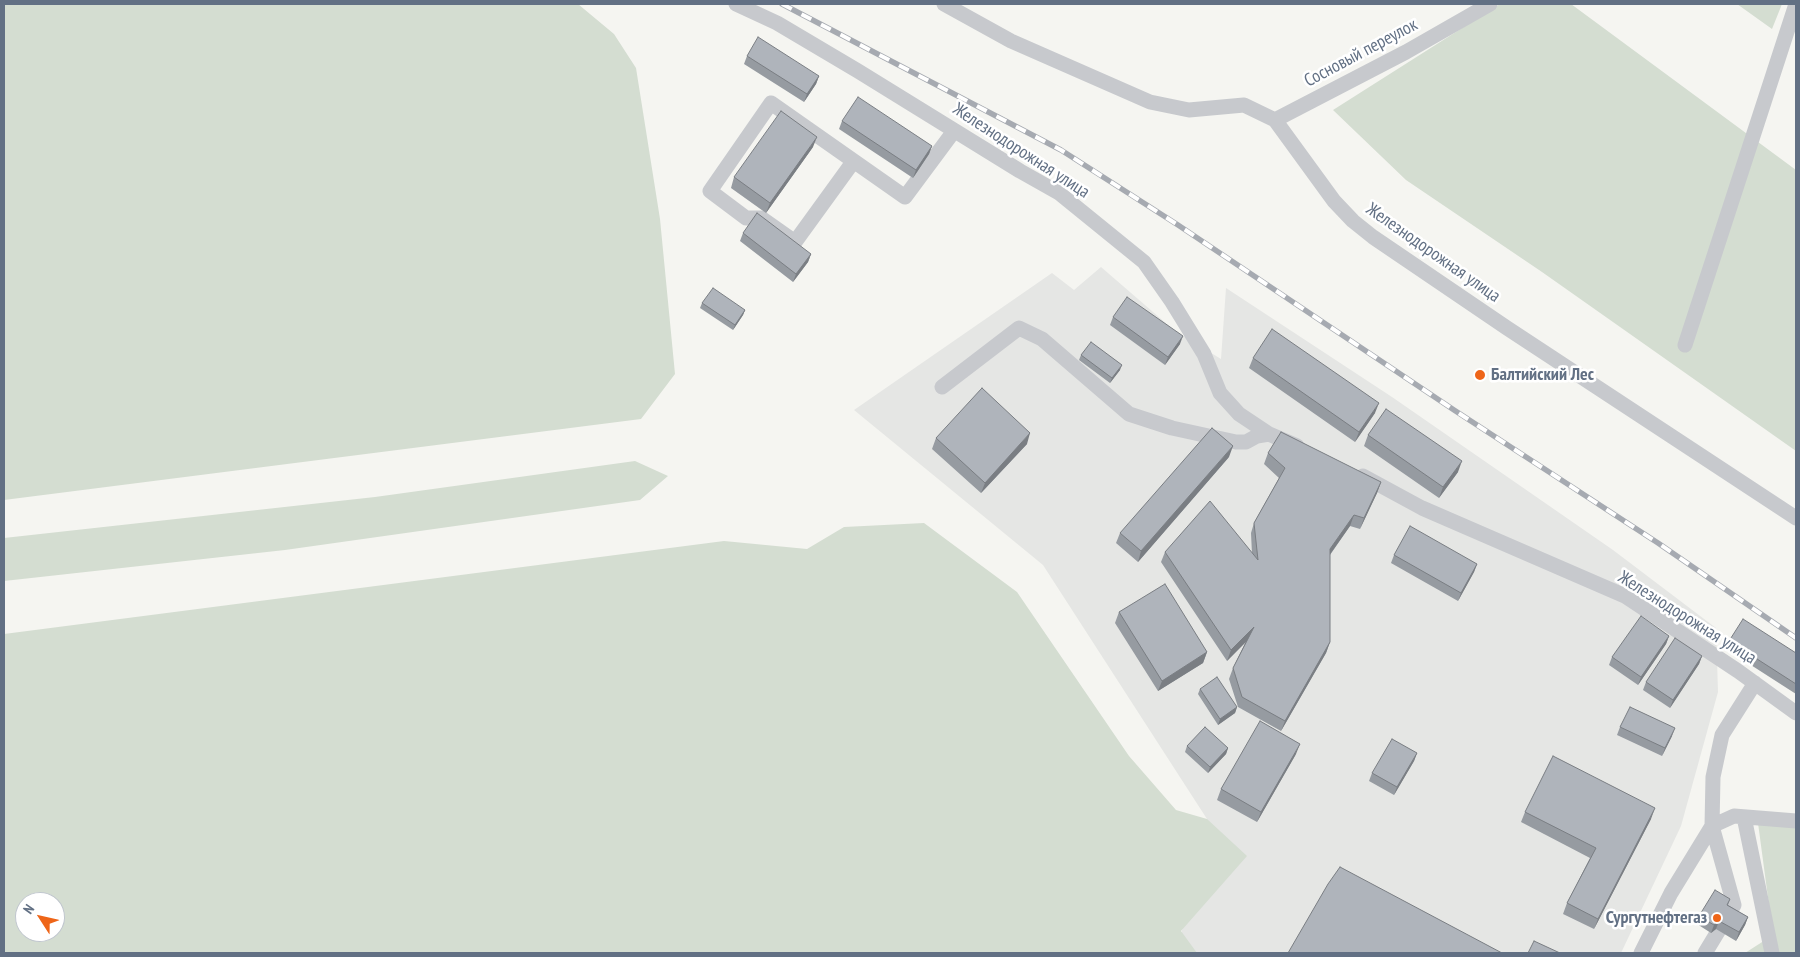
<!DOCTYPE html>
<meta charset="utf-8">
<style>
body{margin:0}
#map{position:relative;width:1800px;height:957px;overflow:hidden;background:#f5f5f1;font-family:"PT Sans Narrow",sans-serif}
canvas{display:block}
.frame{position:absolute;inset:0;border:5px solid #627084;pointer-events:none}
.north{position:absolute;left:15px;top:892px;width:50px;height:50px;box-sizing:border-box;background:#fff;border:1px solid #c0c6ce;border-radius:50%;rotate:305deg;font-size:14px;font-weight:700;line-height:20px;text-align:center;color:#627084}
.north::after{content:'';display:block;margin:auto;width:18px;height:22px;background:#ee6518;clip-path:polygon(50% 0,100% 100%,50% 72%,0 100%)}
</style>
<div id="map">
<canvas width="1800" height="957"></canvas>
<div class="frame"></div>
<div class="north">N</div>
</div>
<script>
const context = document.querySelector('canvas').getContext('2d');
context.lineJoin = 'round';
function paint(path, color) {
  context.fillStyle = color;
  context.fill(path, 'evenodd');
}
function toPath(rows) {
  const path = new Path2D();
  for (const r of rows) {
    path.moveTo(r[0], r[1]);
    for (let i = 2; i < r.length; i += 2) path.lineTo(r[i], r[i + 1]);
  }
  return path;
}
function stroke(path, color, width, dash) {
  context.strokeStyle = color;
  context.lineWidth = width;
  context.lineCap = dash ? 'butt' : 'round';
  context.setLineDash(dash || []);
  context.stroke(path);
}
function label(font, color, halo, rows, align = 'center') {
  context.font = font + ' "PT Sans Narrow",sans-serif';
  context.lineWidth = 5;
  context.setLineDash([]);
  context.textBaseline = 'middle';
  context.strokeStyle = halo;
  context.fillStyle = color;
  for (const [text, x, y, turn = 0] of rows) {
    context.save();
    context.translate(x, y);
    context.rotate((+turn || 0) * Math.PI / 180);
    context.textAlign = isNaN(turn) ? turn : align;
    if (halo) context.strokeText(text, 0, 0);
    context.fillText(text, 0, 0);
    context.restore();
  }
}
const built = toPath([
 [1101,267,1175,331,1221,359,1226,288,1392,397,1613,550,1716,628,1718,692,1681,826,1621,953,1177,953,1207,819,1043,565,854,410,1052,273,1074,290]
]);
const green = toPath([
 [4,4,578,4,614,34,636,68,660,219,675,374,641,419,4,500],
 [1500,4,1571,4,1796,170,1796,451,1542,272,1406,180,1333,110],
 [1737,4,1782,4,1772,29],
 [635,461,668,476,640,500,285,550,4,581,4,538,375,497],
 [924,523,1017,592,1129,756,1176,810,1207,819,1247,856,1181,931,1197,953,4,953,4,634,724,541,807,549,844,527],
 [25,902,55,902,55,932,25,932],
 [1758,823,1796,826,1796,953,1745,953,1773,935]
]);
const minor = toPath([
 [736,4,777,23,858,71,1020,171,1059,193,1144,262,1172,302,1204,354,1220,393,1239,414,1269,434],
 [944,4,1011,41,1150,102,1189,110,1244,105,1275,120,1334,201,1353,221,1373,237,1507,328,1796,518],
 [1275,120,1406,52,1490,4],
 [853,162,795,242,761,218,746,218,710,191,771,103,905,197,954,131],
 [1685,345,1796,4],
 [942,387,1019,328,1042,339,1129,414,1172,428,1236,442,1246,442,1257,436,1269,434,1297,446],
 [1363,476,1422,508,1625,596,1738,671,1796,713],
 [1744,817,1772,953],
 [1641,953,1671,893,1712,826,1734,816,1796,821],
 [1705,953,1734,905,1712,826,1713,777,1722,735,1755,683]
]);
const rail = toPath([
 [782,4,1061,150,1178,225,1454,410,1658,543,1796,638]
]);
const wall = toPath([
 [747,56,819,76,816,84,804,102,744,64],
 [842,121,932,146,929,154,913,178,839,129],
 [813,147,766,213,731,188,734,177],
 [743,233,811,254,808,262,793,282,740,241],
 [702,303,745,310,743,315,733,330,700,308],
 [1113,317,1180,344,1165,365,1110,325],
 [1081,355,1120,370,1110,383,1079,360],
 [1253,358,1375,413,1355,442,1249,368],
 [1368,435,1458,472,1439,498,1364,446],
 [936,438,1027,444,981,493,932,449],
 [1268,453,1381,482,1377,493,1360,529,1350,526,1330,555,1330,642,1326,653,1281,731,1238,707,1229,679,1233,668,1246,641,1227,661,1161,562,1165,552,1252,554,1251,533,1254,523,1279,478,1264,464],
 [1229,457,1138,562,1116,543,1120,533],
 [1394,555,1477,564,1474,572,1458,601,1391,563],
 [1119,612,1207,652,1203,663,1158,691,1115,623],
 [1669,636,1666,644,1638,685,1609,665,1612,657],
 [1729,641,1796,653,1796,694,1726,649],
 [1702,656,1699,664,1670,708,1643,690,1646,682],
 [1200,689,1237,707,1235,713,1218,725,1198,694],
 [1620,727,1672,736,1662,756,1617,735],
 [1187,746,1228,748,1226,754,1208,773,1185,752],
 [1417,753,1414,761,1394,795,1369,781,1372,773],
 [1296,754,1257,822,1217,800,1221,789],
 [1525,812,1651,819,1594,929,1563,914,1567,903,1590,858,1521,822],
 [1730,899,1728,905,1748,917,1745,925,1736,941,1716,929,1711,933,1697,924,1699,916]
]);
const shadedWall = toPath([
 [819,76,816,84,804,102,807,94],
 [817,137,813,147,766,213,770,203],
 [932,146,929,154,913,178,916,170],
 [811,254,808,262,793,282,796,274],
 [745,310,743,315,733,330,735,325],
 [1183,336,1180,344,1165,365,1168,357],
 [1122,365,1120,370,1110,383,1112,378],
 [1379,403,1375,413,1355,442,1359,432],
 [1030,433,1027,444,981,493,985,483],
 [1233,446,1229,457,1138,562,1141,551],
 [1462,461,1458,472,1439,498,1443,487],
 [1381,482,1377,493,1360,529,1364,518],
 [1354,515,1350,526,1326,560,1330,549],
 [1477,564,1474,572,1458,601,1461,593],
 [1254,627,1250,638,1227,661,1231,650],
 [1669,636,1666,644,1638,685,1641,677],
 [1330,642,1326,653,1281,731,1285,721],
 [1207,652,1203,663,1158,691,1162,681],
 [1702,656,1699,664,1670,708,1673,700],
 [1237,707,1235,713,1218,725,1220,719],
 [1675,728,1672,736,1662,756,1665,748],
 [1300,744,1296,754,1257,822,1261,812],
 [1228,748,1226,754,1208,773,1210,767],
 [1417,753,1414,761,1394,795,1397,787],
 [1655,808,1651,819,1594,929,1598,919],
 [1748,917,1745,925,1736,941,1739,932],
 [1719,921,1716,929,1711,933,1714,925]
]);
const building = toPath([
 [758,37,819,76,807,94,747,56,758,37],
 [858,97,932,146,916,170,842,121,858,97],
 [781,111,817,137,770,203,734,177,781,111],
 [757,213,811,254,796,274,743,233,757,213],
 [713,288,745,310,735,325,702,303,713,288],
 [1127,297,1183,336,1168,357,1113,317,1127,297],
 [1272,329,1379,403,1359,432,1253,358,1272,329],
 [1091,342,1122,365,1112,378,1081,355,1091,342],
 [982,388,1030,433,985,483,936,438,982,388],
 [1386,409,1462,461,1443,487,1368,435,1386,409],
 [1212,428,1233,446,1141,551,1120,533,1212,428],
 [1281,432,1381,482,1364,518,1354,515,1330,549,1330,642,1285,721,1242,697,1233,668,1254,627,1231,650,1165,552,1210,501,1258,560,1254,523,1285,468,1268,453,1281,432],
 [1410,526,1477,564,1461,593,1394,555,1410,526],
 [1165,584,1207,652,1162,681,1119,612,1165,584],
 [1641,616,1669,636,1641,677,1612,657,1641,616],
 [1743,619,1796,653,1796,684,1729,641,1743,619],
 [1675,638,1702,656,1673,700,1646,682,1675,638],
 [1217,677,1237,707,1220,719,1200,689,1217,677],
 [1630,707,1675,728,1665,748,1620,727,1630,707],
 [1260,721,1300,744,1261,812,1221,789,1260,721],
 [1205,727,1228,748,1210,767,1187,746,1205,727],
 [1392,739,1417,753,1397,787,1372,773,1392,739],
 [1553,756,1655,808,1598,919,1567,903,1596,848,1525,812,1553,756],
 [1340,867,1502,953,1288,953,1328,884,1340,867],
 [1715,890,1730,899,1727,905,1748,917,1739,932,1719,921,1714,925,1699,916,1715,890],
 [1534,941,1560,953,1528,953,1534,941]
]);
const markers = [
 [1480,375,6,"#ee6518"],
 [1717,918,5,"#ee6518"]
];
const streetNames = [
 ["Сосновый переулок",1361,53,-28],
 ["Железнодорожная улица",1021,151,33],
 ["Железнодорожная улица",1433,253,35],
 ["Железнодорожная улица",1687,618,32]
];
const poiNames = [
 ["Балтийский Лес",1491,375],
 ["Сургутнефтегаз",1707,918,"right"]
];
paint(built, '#e5e6e4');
paint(green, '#d4ddd1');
stroke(minor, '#c7c9cd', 15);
stroke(rail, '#a6aab1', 5.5);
stroke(rail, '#fff', 4, [11]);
paint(wall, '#969ba1');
paint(shadedWall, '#7a7e83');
paint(building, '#afb4bb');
stroke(building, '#7a7e83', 1);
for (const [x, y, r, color] of markers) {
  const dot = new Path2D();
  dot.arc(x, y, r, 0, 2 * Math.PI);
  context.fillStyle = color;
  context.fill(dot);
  stroke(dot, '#fff', 2);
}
label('18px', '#627084', '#fff', streetNames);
label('bold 18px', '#627084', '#fff', poiNames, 'left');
</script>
